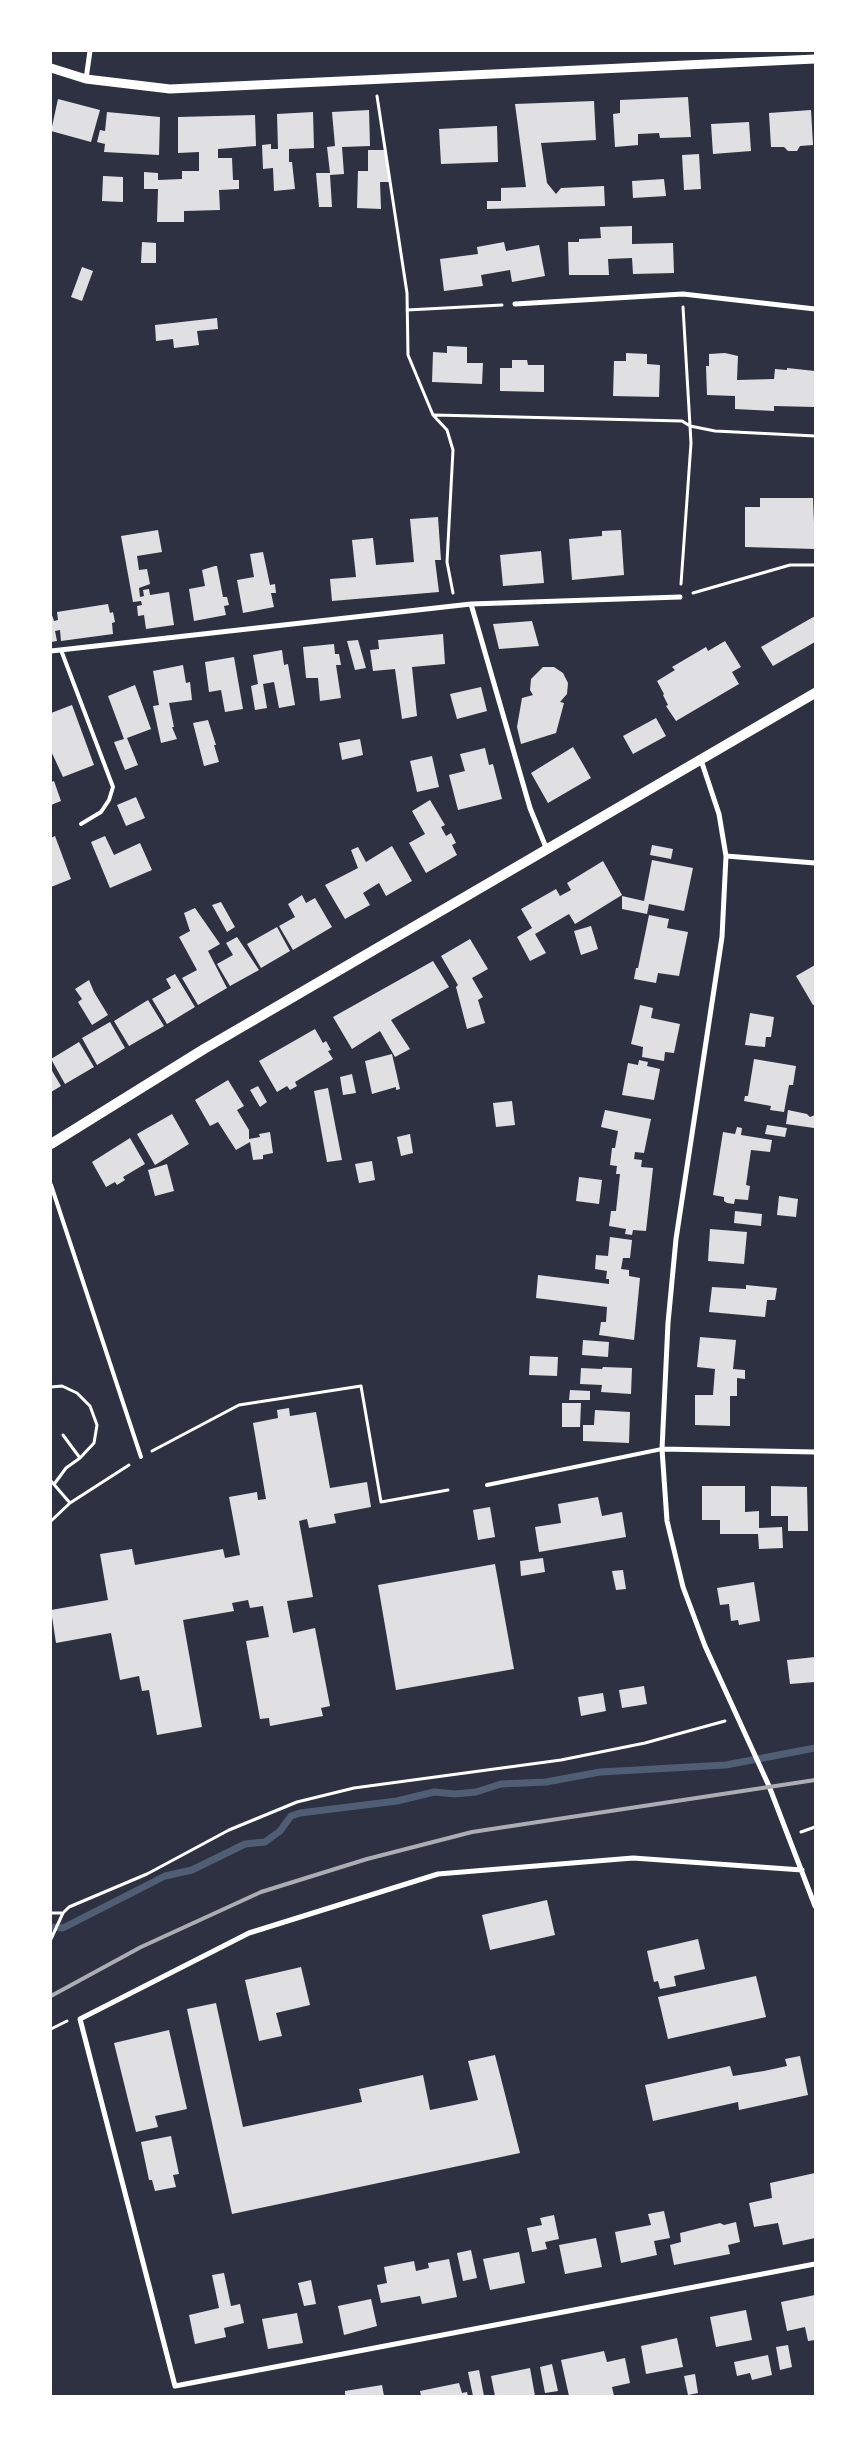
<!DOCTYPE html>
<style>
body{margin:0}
#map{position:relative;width:866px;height:2447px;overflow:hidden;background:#2d3142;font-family:"Titillium Web",sans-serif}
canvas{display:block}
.frame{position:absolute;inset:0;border:52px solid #fff;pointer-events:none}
</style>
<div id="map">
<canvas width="866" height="2447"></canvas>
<div class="frame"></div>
</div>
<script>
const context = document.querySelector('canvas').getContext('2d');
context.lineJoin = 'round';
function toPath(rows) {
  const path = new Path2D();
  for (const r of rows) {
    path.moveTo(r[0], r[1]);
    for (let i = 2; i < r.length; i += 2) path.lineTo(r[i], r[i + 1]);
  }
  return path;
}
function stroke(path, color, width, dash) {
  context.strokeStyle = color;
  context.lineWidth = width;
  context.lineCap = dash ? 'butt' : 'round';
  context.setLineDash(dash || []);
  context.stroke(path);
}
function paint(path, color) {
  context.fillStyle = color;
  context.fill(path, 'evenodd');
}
const stream = toPath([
 [51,1927,63,1928,165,1876,192,1870,245,1844,265,1842,280,1831,291,1816,300,1813,397,1801,434,1792,455,1794,476,1792,501,1784,546,1782,600,1772,726,1765,815,1748]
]);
const building = toPath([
 [688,97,691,137,660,138,659,133,638,134,638,145,615,147,613,114,620,113,620,100],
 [58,99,100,110,91,142,51,131],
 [594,101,596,140,541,143,547,183,556,194,561,188,604,186,605,206,487,209,487,201,501,201,501,188,526,187,515,104],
 [369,110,370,146,342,147,344,174,330,175,332,207,319,207,316,173,330,173,327,147,335,146,332,112],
 [811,110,813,145,800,146,797,151,788,151,784,147,771,147,769,113],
 [107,112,160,117,159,155,104,152,105,144,97,142,100,130,105,131],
 [313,112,314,148,289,149,289,162,292,162,295,189,274,191,273,168,263,169,262,145,271,144,271,149,278,149,277,114],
 [255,115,256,146,218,149,218,158,232,158,233,180,239,180,239,189,219,190,220,210,184,211,184,222,157,222,158,189,144,189,144,172,158,173,158,180,182,179,182,171,199,171,199,152,178,153,178,117],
 [749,122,751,151,713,154,711,124],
 [497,126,498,162,441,164,439,129],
 [368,150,385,150,390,182,380,182,381,209,357,208,358,171,368,171],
 [699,154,701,189,684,190,682,155],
 [103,176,123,177,123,202,102,201],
 [664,179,666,196,633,198,632,181],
 [632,226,632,244,673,243,674,273,633,274,632,258,608,259,609,275,569,275,568,242,579,242,579,239,601,238,600,227],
 [142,242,156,243,156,263,141,263],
 [504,242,506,251,539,245,545,276,512,282,510,270,481,275,483,286,444,291,440,259,478,254,477,247],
 [82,267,93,271,82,301,71,297],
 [217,318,218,329,197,331,199,345,174,348,173,339,156,341,155,325],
 [447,346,467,347,467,363,483,363,482,384,432,382,433,352,447,353],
 [626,353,647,354,647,364,660,365,659,397,613,396,614,361,626,361],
 [725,353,738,356,737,380,774,379,775,369,787,370,787,368,815,371,814,407,774,406,774,411,735,409,735,396,707,395,706,366,709,366,709,354],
 [512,360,527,360,528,365,544,365,544,392,500,391,500,368,512,368],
 [760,498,813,498,815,549,745,547,745,507,760,507],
 [438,517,441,560,435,560,439,592,332,601,330,579,356,577,352,540,373,538,376,565,414,562,410,519],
 [158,530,162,552,137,556,139,570,147,569,150,584,139,588,140,597,144,596,143,590,149,589,150,595,169,592,174,625,146,629,144,615,138,616,137,606,142,605,141,601,133,602,121,536],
 [621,530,624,575,572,580,569,539,602,536,602,531],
 [541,551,544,583,503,586,500,555],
 [263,552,270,585,275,584,276,593,271,593,274,607,243,613,237,580,254,577,250,554],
 [215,566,217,566,223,597,227,597,229,605,224,606,226,615,194,621,189,589,205,586,202,570],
 [108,604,110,613,113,612,115,622,112,623,113,634,61,641,60,630,55,631,57,641,51,642,51,612,54,621,58,620,57,612],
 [815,616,815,642,773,666,761,647],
 [532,621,539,646,499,649,493,624],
 [443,634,445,664,412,667,417,716,402,719,395,669,373,671,370,650,379,649,378,640],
 [358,640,366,668,355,670,347,641],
 [725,641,741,667,732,672,739,684,676,721,666,706,668,705,663,695,664,694,657,681,675,670,672,667,706,647,708,651],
 [334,644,335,654,339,654,341,665,336,665,341,698,320,701,318,678,306,678,303,647],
 [282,650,284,665,288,664,295,705,279,708,274,682,263,684,267,708,255,710,251,686,258,684,253,655],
 [234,657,243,709,225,712,221,690,209,692,205,662],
 [183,665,186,683,190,682,192,700,169,703,174,727,172,727,177,739,161,743,153,706,159,705,153,671],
 [543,667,554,667,563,673,568,683,567,694,560,702,564,703,556,733,521,744,517,727,522,698,533,695,530,690,531,679],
 [135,685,151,729,127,738,138,765,125,770,114,742,124,739,108,696],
 [481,687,487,711,457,719,450,694],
 [72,705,94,765,63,777,51,751,51,713],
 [656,718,666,736,633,754,623,736],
 [208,720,216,745,214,745,219,762,204,766,193,723],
 [360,739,363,755,342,760,339,743],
 [573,747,591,778,548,803,531,773],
 [485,748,489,765,493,764,502,799,458,810,449,775,465,771,460,754],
 [432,756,439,787,417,792,410,761],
 [54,781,61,801,51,805,51,782],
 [136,797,145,818,126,826,117,805],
 [430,800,445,825,441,827,446,836,451,833,456,843,452,845,457,855,426,873,409,843,425,834,412,811],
 [55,836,71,879,51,887,51,838],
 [105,836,114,855,140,843,152,870,110,888,91,842],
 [652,845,673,849,671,859,650,855],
 [392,846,412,881,386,896,379,883,363,893,370,905,345,919,325,885,358,868,351,850,358,847,366,862],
 [652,860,693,868,684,911,649,904,647,914,622,909,622,896,644,901],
 [603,861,622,895,575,924,569,914,535,934,546,953,530,961,517,937,532,928,521,909,556,889,560,896,571,890,567,883],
 [302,895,306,903,315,898,332,927,293,950,279,926,295,917,288,904],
 [221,902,235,927,227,932,212,905],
 [195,908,220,944,208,951,227,988,198,1005,182,978,197,970,179,937,190,931,184,913],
 [649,915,669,919,667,928,688,932,679,976,658,973,656,983,634,979,636,968,638,968],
 [591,926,598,949,581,955,574,931],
 [277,927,290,951,261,968,247,944],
 [237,937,259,970,230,986,217,964,233,955,226,943],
 [470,939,488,969,472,978,483,997,478,1000,485,1023,467,1029,456,987,458,985,441,956],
 [433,961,449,987,391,1020,410,1049,395,1057,380,1031,352,1049,333,1017],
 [815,965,815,1004,813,1005,796,976],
 [175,974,195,1007,167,1024,152,999,171,988,166,979],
 [89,980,94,992,108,1015,92,1025,78,1002,82,999,75,989],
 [148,1000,164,1026,129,1046,114,1021],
 [640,1005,653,1008,651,1018,680,1024,674,1053,665,1052,664,1061,642,1057,643,1047,631,1044],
 [750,1013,774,1017,771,1037,766,1037,765,1047,745,1045],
 [110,1022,125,1048,97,1065,82,1038],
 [315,1029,323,1043,326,1041,331,1050,328,1051,333,1059,295,1082,297,1086,290,1090,287,1086,277,1092,259,1061],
 [79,1042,94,1067,65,1084,51,1059],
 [392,1054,400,1089,396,1090,396,1087,372,1094,365,1061],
 [754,1059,796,1066,793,1085,789,1085,784,1112,770,1110,771,1106,744,1101,745,1096,748,1096],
 [639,1060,648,1062,647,1066,660,1069,654,1100,622,1095,628,1063,638,1065],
 [51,1069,61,1086,51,1092],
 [352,1074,356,1093,343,1095,340,1077],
 [228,1080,244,1106,237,1110,249,1130,249,1139,260,1137,259,1134,270,1132,273,1153,263,1155,263,1159,253,1160,250,1142,236,1150,218,1122,210,1126,195,1100],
 [258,1086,267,1102,260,1107,250,1090],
 [328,1088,342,1160,327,1162,314,1091],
 [512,1101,515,1125,496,1127,493,1103],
 [605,1110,651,1119,644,1153,635,1152,634,1159,642,1160,641,1167,653,1168,646,1231,633,1230,632,1235,625,1234,626,1229,609,1226,611,1211,616,1211,620,1174,616,1174,617,1166,610,1165,612,1148,615,1148,618,1131,601,1127],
 [788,1110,807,1114,810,1117,815,1115,814,1128,786,1124],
 [172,1114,189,1144,155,1165,137,1134],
 [767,1125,787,1128,785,1137,765,1134],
 [737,1127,742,1128,741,1135,772,1140,770,1152,751,1150,746,1185,750,1186,748,1200,735,1199,734,1204,727,1203,724,1201,724,1197,713,1195,723,1132,735,1134],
 [410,1134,413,1153,401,1156,397,1137],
 [130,1138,145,1164,123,1177,125,1180,117,1185,115,1182,106,1187,92,1162],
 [372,1161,375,1180,359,1183,355,1164],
 [167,1164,174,1191,155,1196,148,1170],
 [579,1177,602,1180,599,1204,576,1201],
 [779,1196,798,1199,796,1217,777,1215],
 [735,1211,762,1214,761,1226,734,1223],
 [710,1229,747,1232,744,1264,708,1261],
 [610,1237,632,1240,630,1258,623,1258,621,1269,629,1270,629,1276,640,1278,634,1340,599,1335,601,1322,606,1322,607,1307,536,1298,538,1275,609,1284,609,1279,606,1279,607,1271,595,1269,596,1255,608,1256],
 [746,1285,777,1288,775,1300,767,1300,765,1317,709,1312,712,1287,746,1289],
 [700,1337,736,1340,733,1369,745,1370,745,1379,737,1378,737,1396,730,1396,730,1426,695,1425,695,1395,713,1395,715,1369,697,1367],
 [583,1340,609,1342,608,1357,582,1355],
 [530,1356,558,1357,557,1376,529,1375],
 [603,1367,632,1368,631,1394,601,1392,602,1385,580,1384,581,1368,602,1369],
 [570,1390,590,1391,590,1400,569,1400],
 [562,1403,581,1403,580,1427,562,1427],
 [289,1408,290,1416,316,1412,330,1488,367,1482,371,1507,334,1514,336,1523,309,1528,307,1519,299,1521,313,1597,287,1601,293,1633,315,1628,330,1706,321,1708,323,1716,270,1726,269,1718,260,1719,246,1641,269,1637,263,1606,250,1608,248,1600,232,1603,234,1611,183,1620,202,1727,157,1735,149,1690,142,1691,139,1676,120,1680,111,1633,56,1643,51,1610,108,1600,100,1554,132,1549,135,1565,223,1549,225,1558,240,1555,229,1497,257,1492,258,1500,266,1499,253,1423,278,1418,277,1410],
 [595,1410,630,1412,629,1443,583,1441,583,1425,594,1425],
 [702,1486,745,1486,745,1512,759,1511,759,1528,782,1527,783,1548,759,1549,758,1534,720,1534,720,1520,702,1520],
 [771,1486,807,1487,808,1531,788,1531,788,1516,771,1516],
 [598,1497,602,1516,622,1512,626,1537,539,1552,535,1527,561,1523,558,1504],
 [490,1507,495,1537,478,1540,473,1510],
 [543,1558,545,1572,521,1576,520,1561],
 [495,1564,514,1669,396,1690,378,1585],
 [623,1570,626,1589,616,1590,612,1571],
 [754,1582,760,1621,739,1625,738,1620,731,1621,729,1604,720,1605,717,1588],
 [815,1657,815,1682,790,1684,787,1660],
 [644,1686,647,1704,622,1708,619,1690],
 [603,1693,606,1711,581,1716,578,1697],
 [547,1900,555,1935,490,1950,482,1915],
 [698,1939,705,1969,674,1976,676,1986,660,1989,658,1981,654,1982,647,1951],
 [301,1967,310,2005,276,2013,282,2036,259,2041,245,1980],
 [756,1976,766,2017,668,2039,658,1997],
 [216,2003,243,2127,362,2102,359,2089,423,2075,430,2110,478,2100,468,2061,495,2055,520,2153,232,2214,187,2009],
 [169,2030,187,2109,155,2116,158,2127,136,2132,114,2043],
 [800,2056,808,2095,739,2110,738,2102,653,2121,645,2085,730,2066,733,2076,764,2071,787,2066,785,2059],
 [171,2136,179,2174,173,2175,176,2187,155,2191,152,2180,149,2180,141,2142],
 [815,2173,815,2238,783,2245,778,2223,754,2227,749,2203,772,2198,770,2183],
 [664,2211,670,2238,654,2241,657,2255,621,2263,615,2232,651,2225,648,2214],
 [554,2215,559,2239,545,2242,547,2249,532,2252,527,2228,542,2225,540,2218],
 [736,2222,740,2242,728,2245,730,2254,674,2265,670,2245,681,2242,680,2233,720,2223,724,2225],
 [596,2238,602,2267,565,2274,559,2245],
 [471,2250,477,2278,463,2281,457,2253],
 [519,2252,525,2283,490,2290,483,2259],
 [449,2259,457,2297,422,2304,420,2296,381,2303,377,2285,387,2283,384,2267,414,2261,416,2271,429,2268,428,2263],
 [224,2273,231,2306,240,2304,244,2323,224,2328,226,2337,195,2344,189,2315,219,2308,212,2275],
 [311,2280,316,2304,304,2306,298,2283],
 [815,2295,815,2340,808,2341,805,2327,787,2331,781,2302],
 [371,2299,377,2326,344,2335,338,2306],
 [746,2310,752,2340,716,2347,710,2317],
 [297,2313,303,2343,268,2349,262,2319],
 [677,2338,683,2367,646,2374,641,2346],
 [788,2345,792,2367,780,2370,776,2347],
 [604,2351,607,2362,625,2358,630,2383,612,2387,614,2396,569,2396,561,2360],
 [768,2355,772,2375,752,2380,750,2373,737,2376,734,2362],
 [552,2364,558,2391,545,2393,540,2367],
 [530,2368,535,2396,495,2396,491,2376],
 [479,2370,484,2396,473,2396,468,2372],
 [695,2374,698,2393,688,2395,684,2376],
 [459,2383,462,2393,467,2392,468,2396,421,2396,420,2391],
 [382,2385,384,2396,345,2396,345,2391]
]);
const path = toPath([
 [377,96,407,293,408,355,433,415,447,430,453,450,447,562,453,593],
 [407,310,502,305],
 [434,415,682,421,690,426,683,307],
 [681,584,691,443,690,426,715,431,815,436],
 [693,593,790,565,815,565],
 [51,1387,62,1386,77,1393,90,1406,97,1425,94,1443,80,1458,66,1468,55,1483],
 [63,1435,80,1458],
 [152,1451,239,1405,361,1386,381,1502,448,1490],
 [51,1481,70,1503],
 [51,1521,70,1503,129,1465],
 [801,1832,815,1827],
 [51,1913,63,1913],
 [51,1939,63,1913,69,1907,147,1874,229,1830,297,1802,354,1788,561,1760,645,1743,725,1721],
 [51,2029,67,2021]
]);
const service = toPath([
 [61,650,113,787,109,800,101,812,81,824],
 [51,1185,141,1457],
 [487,1485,662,1449]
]);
const minor = toPath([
 [86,79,90,51],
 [515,304,683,294,815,309],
 [471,604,530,808,547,850],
 [51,651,471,604,680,597],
 [701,760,719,814,726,856,722,937,676,1239,668,1323,662,1449,667,1521,683,1587,705,1646,769,1786,815,1906],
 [726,856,815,863],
 [662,1449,815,1452],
 [802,1870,633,1858,438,1874,249,1933,80,2019,175,2386,815,2264]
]);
const tertiary = toPath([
 [51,68,86,79,170,89,815,59]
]);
const secondary = toPath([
 [51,1144,204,1049,815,693]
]);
const rail = toPath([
 [51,1996,141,1947,261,1892,367,1859,472,1832,815,1780]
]);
stroke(stream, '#4f5d75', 7);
paint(building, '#e0e0e3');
stroke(path, '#fff', 3);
stroke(service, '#fff', 4);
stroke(minor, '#fff', 5);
stroke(tertiary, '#fff', 9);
stroke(secondary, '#fff', 10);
stroke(rail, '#abadb3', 4);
</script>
